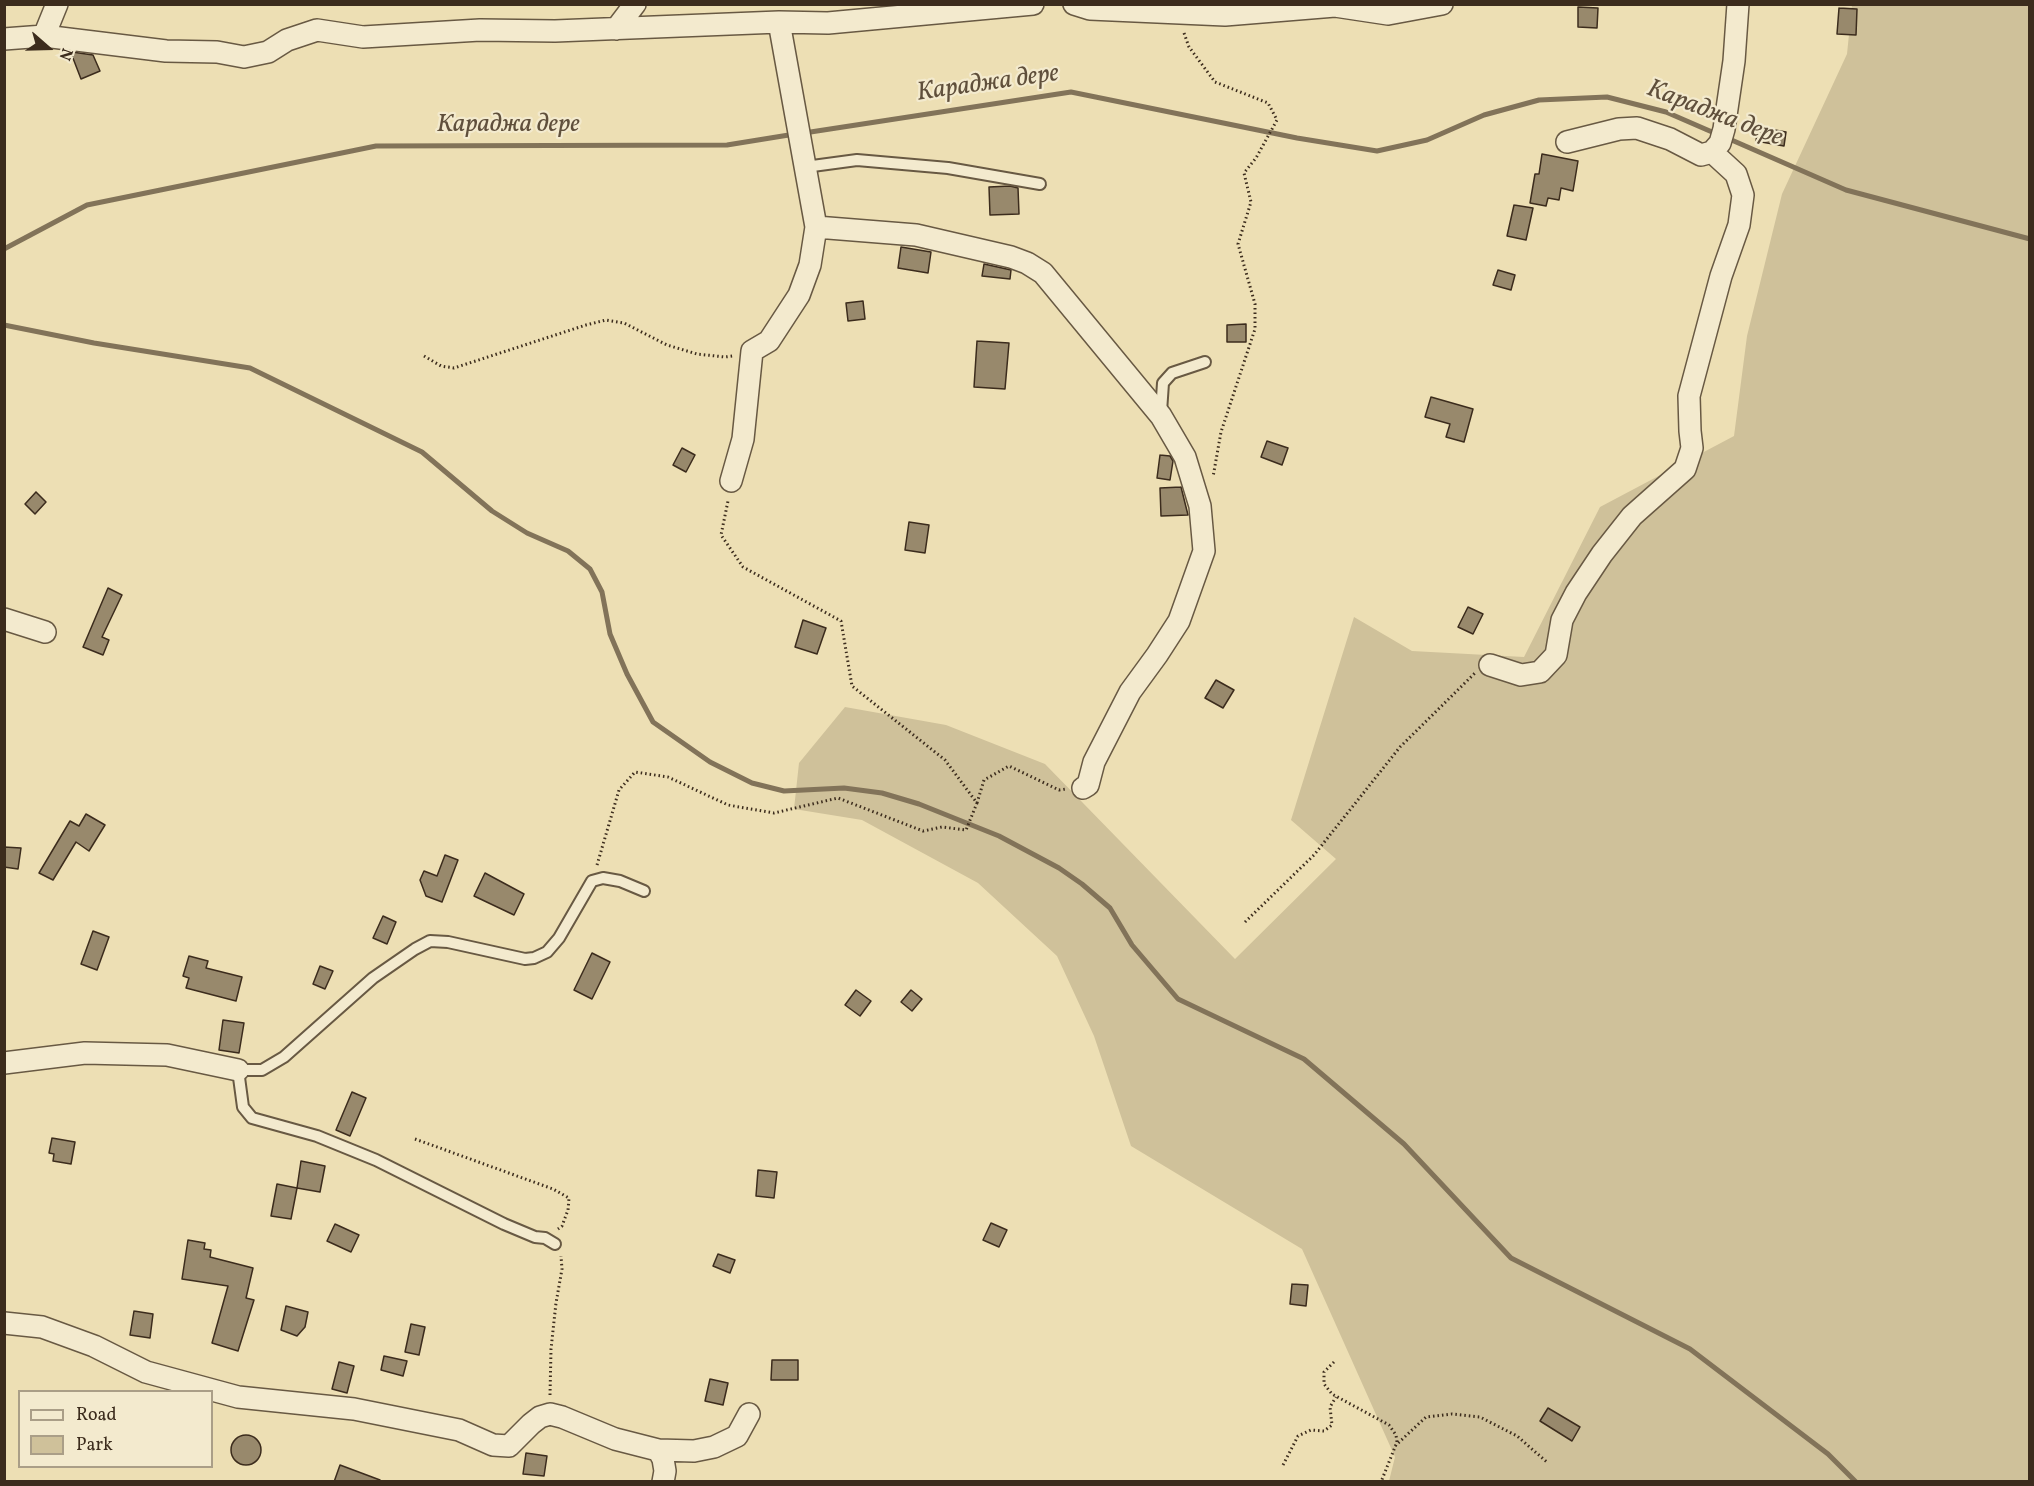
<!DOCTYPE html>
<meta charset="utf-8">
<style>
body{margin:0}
#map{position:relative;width:2034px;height:1486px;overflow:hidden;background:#eddfb4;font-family:Vollkorn,serif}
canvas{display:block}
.frame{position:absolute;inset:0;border:6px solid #3c2c1d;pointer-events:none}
.legend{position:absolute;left:18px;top:1390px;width:195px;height:78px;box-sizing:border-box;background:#f3eace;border:2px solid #aa9e87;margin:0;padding:8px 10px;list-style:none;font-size:18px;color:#3c2c1d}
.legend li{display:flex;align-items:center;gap:12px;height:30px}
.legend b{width:30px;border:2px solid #aa9e87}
.north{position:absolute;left:18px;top:18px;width:60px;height:60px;-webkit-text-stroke:4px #f3eace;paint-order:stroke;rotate:110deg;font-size:16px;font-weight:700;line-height:24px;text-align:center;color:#3c2c1d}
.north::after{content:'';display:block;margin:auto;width:21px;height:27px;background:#3c2c1d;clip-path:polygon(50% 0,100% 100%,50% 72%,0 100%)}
</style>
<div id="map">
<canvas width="2034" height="1486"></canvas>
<div class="frame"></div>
<ul class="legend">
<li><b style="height:8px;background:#f3eace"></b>Road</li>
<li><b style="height:16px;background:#cfc19a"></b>Park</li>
</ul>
<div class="north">N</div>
</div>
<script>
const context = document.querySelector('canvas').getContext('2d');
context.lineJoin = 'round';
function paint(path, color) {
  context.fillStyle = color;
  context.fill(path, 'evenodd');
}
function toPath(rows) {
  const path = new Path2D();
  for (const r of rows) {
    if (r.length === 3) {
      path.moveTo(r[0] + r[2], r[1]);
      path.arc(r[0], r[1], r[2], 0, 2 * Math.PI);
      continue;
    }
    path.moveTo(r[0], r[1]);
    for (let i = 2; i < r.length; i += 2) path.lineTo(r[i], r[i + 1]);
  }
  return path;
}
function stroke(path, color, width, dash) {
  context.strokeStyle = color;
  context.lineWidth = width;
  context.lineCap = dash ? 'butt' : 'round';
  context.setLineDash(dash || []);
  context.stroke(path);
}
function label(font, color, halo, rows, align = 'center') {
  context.font = font + ' Vollkorn,serif';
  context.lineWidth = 4.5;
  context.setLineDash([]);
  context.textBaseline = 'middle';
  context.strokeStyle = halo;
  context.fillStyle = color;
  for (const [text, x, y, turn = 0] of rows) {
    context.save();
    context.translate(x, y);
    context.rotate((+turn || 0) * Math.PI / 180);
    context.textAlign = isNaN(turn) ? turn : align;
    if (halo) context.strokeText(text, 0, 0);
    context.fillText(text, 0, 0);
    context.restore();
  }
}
const green = toPath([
 [1852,5,2029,5,2029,1481,1389,1481,1395,1457,1302,1249,1131,1146,1094,1036,1057,956,978,883,862,820,794,809,799,763,845,707,946,725,1045,764,1235,959,1336,859,1291,820,1354,617,1412,651,1524,657,1600,507,1734,436,1747,336,1782,194,1847,54]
]);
const stream = toPath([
 [804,133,1071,92,1297,138,1377,151,1427,140,1484,115,1539,100,1607,97,1666,112,1719,135],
 [1727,138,1846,190,2030,239],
 [4,249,87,205,376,146,727,145,795,134],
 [4,325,94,343,250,368,422,452,492,511,527,533,568,551,590,569,602,592,610,634,627,674,653,722,710,762,752,783,784,791,844,788,882,793,919,804,999,836,1059,868,1082,884,1110,908,1132,945,1178,999,1304,1059,1404,1144,1511,1258,1690,1349,1828,1454,1856,1482]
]);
const building = toPath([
 [1578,7,1598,8,1597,28,1578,27,1578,7],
 [1839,8,1857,9,1856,35,1837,34,1839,8],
 [72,52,93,55,100,71,81,79,71,53,72,52],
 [1758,127,1786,132,1784,146,1756,141,1758,127],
 [1542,154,1578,161,1573,191,1561,188,1559,200,1548,198,1546,206,1530,203,1535,174,1539,174,1542,154],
 [1010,186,1018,188,1019,214,990,215,989,187,1010,186],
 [1514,205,1533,208,1526,240,1507,236,1514,205],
 [901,247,931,252,928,273,898,268,901,247],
 [984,264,1011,270,1010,279,982,276,984,264],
 [1498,270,1515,275,1511,290,1493,285,1498,270],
 [863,301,865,319,848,321,846,303,863,301],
 [1246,324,1246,342,1227,342,1227,325,1246,324],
 [977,341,1009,343,1005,389,974,387,977,341],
 [1431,397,1473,409,1464,442,1446,437,1450,424,1425,417,1431,397],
 [1267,441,1288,448,1282,465,1261,457,1267,441],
 [682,448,695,455,686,472,673,465,682,448],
 [1160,455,1170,456,1173,461,1170,480,1157,478,1160,455],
 [1181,487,1188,515,1161,516,1160,488,1181,487],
 [36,492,46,502,35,514,25,504,36,492],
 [909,522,929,525,925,553,905,550,909,522],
 [108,588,122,595,102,637,109,640,103,655,83,647,108,588],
 [1468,607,1483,614,1473,634,1458,627,1468,607],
 [803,620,826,628,817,654,795,647,803,620],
 [1216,680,1234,690,1223,708,1205,698,1216,680],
 [86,814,105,825,89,851,76,842,53,880,39,873,70,821,79,826,86,814],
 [4,847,21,848,18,869,4,867,4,847],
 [445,855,458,860,442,902,426,896,420,880,424,871,437,876,445,855],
 [485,873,524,894,514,915,474,896,485,873],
 [383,916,396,922,387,944,373,938,383,916],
 [93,931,109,937,97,970,81,964,93,931],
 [592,953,610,962,592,999,574,990,592,953],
 [189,956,208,961,206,968,242,977,236,1001,186,988,189,978,183,976,189,956],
 [320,966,333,971,325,989,313,984,320,966],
 [856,990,871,1001,860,1016,845,1005,856,990],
 [911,990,922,999,912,1011,901,1002,911,990],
 [223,1020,244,1023,239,1053,219,1050,223,1020],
 [352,1092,366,1098,350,1136,336,1130,352,1092],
 [52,1138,75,1142,71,1164,53,1161,54,1154,49,1153,52,1138],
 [301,1161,325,1166,320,1192,297,1188,301,1161],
 [758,1170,777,1172,774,1198,756,1196,758,1170],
 [277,1184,297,1188,291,1219,271,1216,277,1184],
 [991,1223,1007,1230,999,1247,983,1240,991,1223],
 [335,1224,359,1235,351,1252,327,1241,335,1224],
 [188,1240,205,1243,204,1249,211,1250,210,1257,253,1268,246,1298,254,1300,238,1351,212,1343,228,1286,182,1279,188,1240],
 [718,1254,735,1260,730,1273,713,1266,718,1254],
 [1292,1284,1308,1285,1306,1306,1290,1304,1292,1284],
 [286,1306,308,1312,305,1327,297,1336,281,1330,286,1306],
 [134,1311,153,1314,150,1338,130,1335,134,1311],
 [411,1324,425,1327,419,1355,405,1352,411,1324],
 [384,1356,407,1361,403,1376,381,1370,384,1356],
 [772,1360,798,1360,798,1380,771,1380,772,1360],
 [339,1362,354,1366,347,1393,332,1389,339,1362],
 [710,1379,728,1383,723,1405,705,1401,710,1379],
 [1548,1408,1580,1427,1572,1441,1540,1421,1548,1408],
 [246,1450,15],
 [526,1453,547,1456,544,1476,523,1474,526,1453],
 [340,1465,380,1480,380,1482,334,1482,340,1465]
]);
const path = toPath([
 [1184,33,1189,47,1215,82,1268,103,1277,120,1256,158,1244,173,1251,202,1238,244,1255,304,1255,329,1221,432,1213,477],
 [424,356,441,366,454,368,586,325,606,320,624,323,667,345,697,354,725,357,733,356],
 [977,803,984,780,1009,766,1059,790,1066,789],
 [597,865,619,790,635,772,668,777,728,805,774,813,838,798,923,831,942,827,966,830,977,803,945,760,852,686,841,621,743,567,721,535,728,501],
 [1245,922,1314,855,1400,747,1475,673],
 [415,1139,553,1189,569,1198,568,1210,562,1226,558,1229],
 [1334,1362,1324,1372,1324,1384,1332,1394,1389,1425,1396,1435,1397,1442,1381,1482],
 [550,1395,551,1349,556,1303,562,1269,561,1256],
 [1395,1446,1426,1417,1452,1414,1480,1417,1517,1436,1548,1463],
 [1283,1465,1298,1436,1311,1430,1324,1431,1332,1425,1330,1407,1336,1397]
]);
const service = toPath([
 [805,167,857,160,948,168,1040,184],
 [1161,412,1163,383,1172,373,1205,362],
 [555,1244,545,1238,535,1237,504,1224,376,1160,317,1136,252,1118,243,1107,238,1070,262,1070,284,1057,373,978,415,949,430,941,448,942,525,959,534,958,547,952,559,938,592,881,603,878,620,881,644,891]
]);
const minor = toPath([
 [1074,4,1090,9,1225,15,1335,6,1388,14,1442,4],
 [616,29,635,4],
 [44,36,57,4],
 [4,39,44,36,166,51,217,52,244,57,268,52,287,40,317,30,363,37,480,30,555,31,779,22,828,23,1033,4],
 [1567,142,1619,129,1637,128,1670,139,1701,155,1712,152,1720,143,1724,129,1734,61,1738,4],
 [816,227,916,235,1011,257,1027,263,1043,273,1161,416,1185,457,1200,506,1204,551,1179,621,1157,655,1130,692,1094,762,1088,785,1083,788],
 [731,481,743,439,752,351,769,341,799,295,810,265,816,227,779,22],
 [4,619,45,632],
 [1490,665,1521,675,1540,672,1556,655,1562,620,1576,593,1602,554,1632,516,1685,469,1692,448,1690,431,1689,396,1721,276,1739,225,1743,195,1736,174,1712,152],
 [4,1063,85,1053,167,1055,238,1070],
 [4,1323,42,1327,94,1346,146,1372,238,1397,354,1409,459,1430,493,1445,509,1446,531,1424,540,1417,550,1414,562,1417,615,1439,658,1450,694,1451,714,1447,737,1436,749,1414],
 [658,1450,663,1459,665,1471,663,1482]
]);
const waterNames = [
 ["Караджа дере",988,85,-8],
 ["Караджа дере",1714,115,21],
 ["Караджа дере",508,126]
];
paint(green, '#cfc19a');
stroke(stream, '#827359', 5);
paint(building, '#98896c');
stroke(building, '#3c2c1d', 1.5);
stroke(service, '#685943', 14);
stroke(minor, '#685943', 24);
stroke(path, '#3c2c1d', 3, [1.5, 3]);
stroke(service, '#f3eace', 10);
stroke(minor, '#f3eace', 21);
label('italic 26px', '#5f4f3b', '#f3eace', waterNames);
</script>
